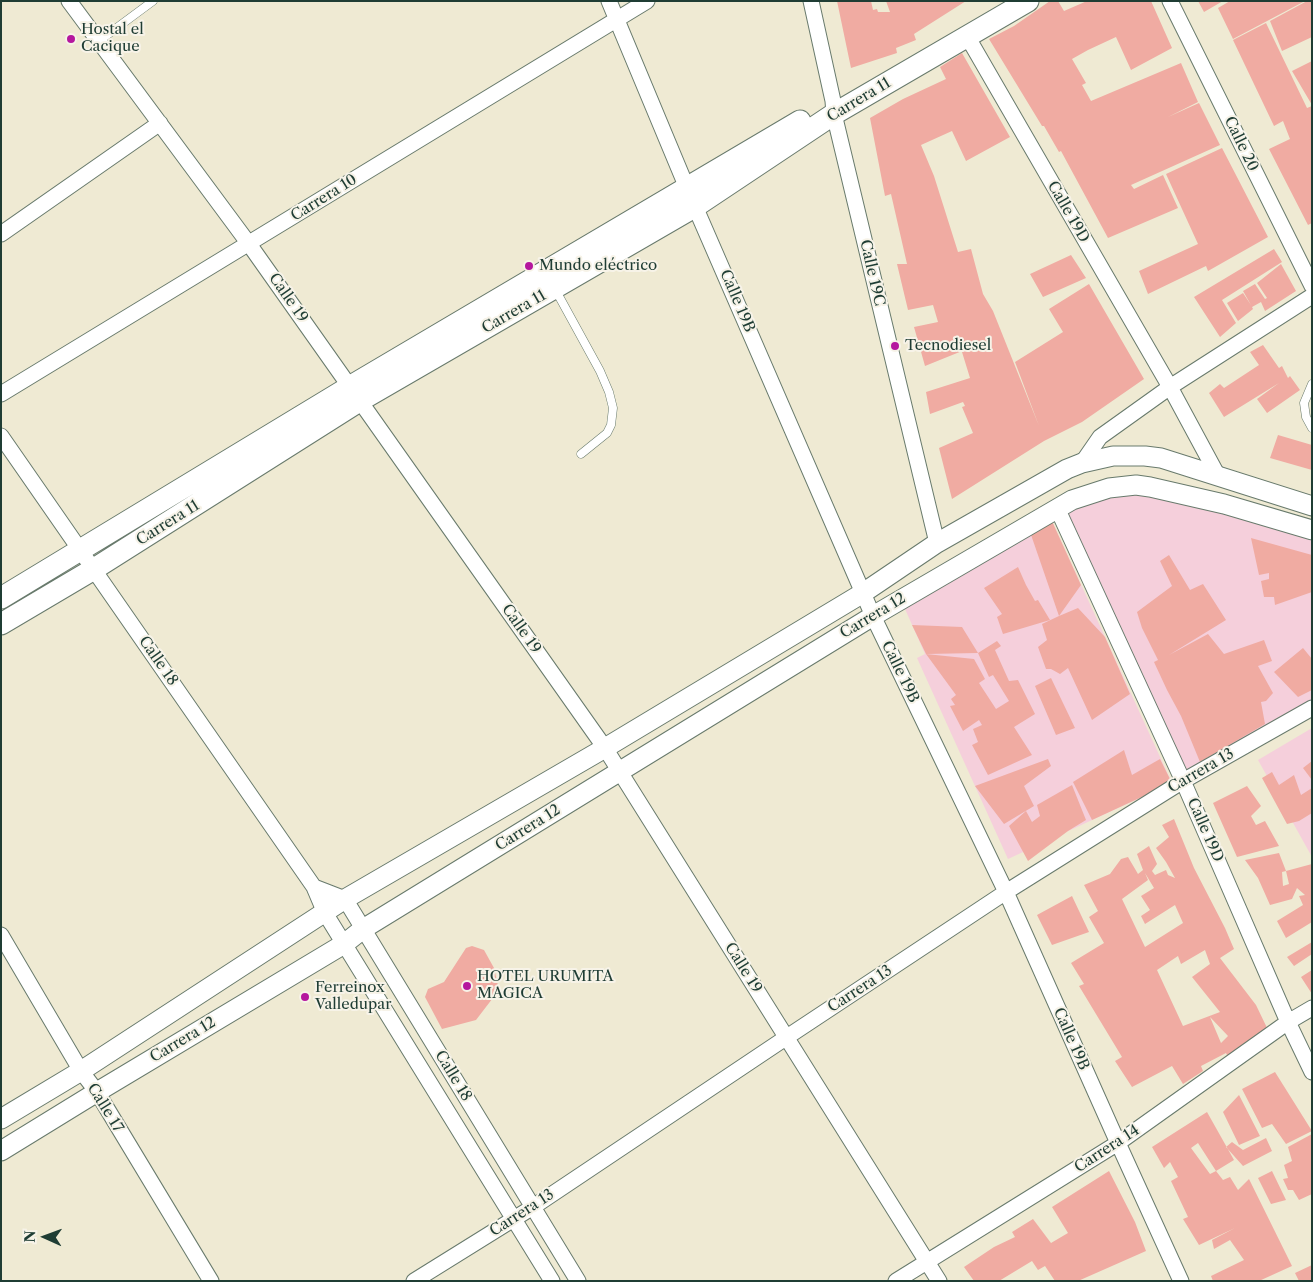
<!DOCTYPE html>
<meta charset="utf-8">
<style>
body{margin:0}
#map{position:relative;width:1313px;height:1282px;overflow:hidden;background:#efead3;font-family:"Libre Caslon Text",serif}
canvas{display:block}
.frame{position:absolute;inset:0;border:2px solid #1f3d34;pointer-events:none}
.north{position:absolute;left:20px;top:1212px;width:50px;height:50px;-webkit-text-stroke:4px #f7f3e8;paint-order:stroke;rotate:272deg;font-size:14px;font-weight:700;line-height:20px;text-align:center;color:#1f3d34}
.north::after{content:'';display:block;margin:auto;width:18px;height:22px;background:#1f3d34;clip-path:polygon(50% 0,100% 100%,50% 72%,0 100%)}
</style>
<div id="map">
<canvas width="1313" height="1282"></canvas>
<div class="frame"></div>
<div class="north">N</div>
</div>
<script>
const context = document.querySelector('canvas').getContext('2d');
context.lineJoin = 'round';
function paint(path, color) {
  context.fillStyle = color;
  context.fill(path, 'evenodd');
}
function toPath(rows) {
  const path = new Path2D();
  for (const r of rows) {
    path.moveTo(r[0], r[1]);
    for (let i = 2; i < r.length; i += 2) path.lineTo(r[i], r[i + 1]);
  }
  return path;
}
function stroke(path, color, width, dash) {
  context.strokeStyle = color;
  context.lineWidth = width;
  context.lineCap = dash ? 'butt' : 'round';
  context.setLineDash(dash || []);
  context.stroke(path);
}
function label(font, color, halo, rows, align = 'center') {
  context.font = font + ' "Libre Caslon Text",serif';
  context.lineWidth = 4;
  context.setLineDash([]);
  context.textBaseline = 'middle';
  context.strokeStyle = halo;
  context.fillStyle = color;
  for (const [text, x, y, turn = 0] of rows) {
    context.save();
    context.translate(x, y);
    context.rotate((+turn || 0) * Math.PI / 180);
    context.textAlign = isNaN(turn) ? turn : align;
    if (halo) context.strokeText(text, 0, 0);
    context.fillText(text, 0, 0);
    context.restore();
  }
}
const built = toPath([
 [1135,487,1312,537,1312,708,1181,792,1060,504],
 [1051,519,1172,783,1008,859,917,658,925,654,897,591],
 [1312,728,1312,857,1258,760]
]);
const building = toPath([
 [837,1,871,1,873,10,877,9,878,12,890,12,886,1,966,1,914,34,916,40,896,48,897,53,851,68],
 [1050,1,1058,1,1064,11,1087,1,1151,1,1172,48,1131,70,1116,37,1088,50,1072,59,1086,83,1082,85,1091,101,1181,63,1198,102,1168,117,1199,103,1220,145,1131,185,1134,189,1163,175,1178,208,1108,238,1061,151,1059,152,1044,126,1042,126,989,39,1014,26],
 [1198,1,1223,1,1204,12],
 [1230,1,1305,1,1233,39,1218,8],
 [1307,1,1312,1,1312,37,1282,51,1270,21],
 [1266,23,1307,108,1312,106,1312,223,1308,225,1269,149,1290,139,1283,121,1274,126,1233,40],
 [962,53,1010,137,966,161,952,131,921,145,934,176,958,252,971,249,983,294,993,311,1039,426,1015,362,1063,332,1049,309,1089,284,1144,379,1082,422,1044,441,952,499,939,448,973,433,962,407,965,406,963,402,930,414,926,392,970,378,962,352,972,347,925,366,914,327,938,322,933,305,908,310,897,264,907,264,891,194,885,196,870,118,903,99,946,79,940,67],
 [1312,61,1312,105,1292,71],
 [1222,148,1268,237,1208,271,1206,266,1148,294,1139,271,1198,244,1166,174],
 [1274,249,1282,262,1222,300,1236,323,1220,337,1194,297],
 [1071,255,1086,278,1043,297,1030,274],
 [1281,264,1296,291,1265,311,1261,302,1252,307,1253,309,1238,321,1227,303,1243,293,1251,305,1243,291,1255,284,1265,299,1267,298,1257,283],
 [1263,345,1279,368,1282,366,1288,378,1290,376,1300,390,1267,413,1257,399,1279,383,1224,417,1209,393,1220,384,1224,388,1259,365,1250,352],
 [1278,435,1312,445,1312,470,1270,458],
 [1051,519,1081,585,1059,616,1078,608,1105,637,1130,694,1092,720,1068,668,1060,674,1051,669,1046,669,1038,647,1047,640,1042,624,1059,616,1029,529],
 [1251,538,1312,555,1312,592,1275,605,1274,597,1264,597,1261,581,1269,579,1269,573,1259,575],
 [1169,555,1190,590,1203,584,1226,620,1169,655,1208,634,1224,654,1264,640,1272,661,1258,666,1273,693,1266,701,1261,702,1265,724,1200,762,1181,716,1167,690,1154,662,1158,660,1142,628,1137,612,1172,586,1160,561],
 [1018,567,1026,585,1035,601,1038,600,1050,620,1003,634,997,617,1002,614,984,588],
 [912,625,962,627,978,653,926,654],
 [997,641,1001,646,995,650,1009,681,1018,680,1035,714,1014,727,1032,755,988,775,972,745,978,742,973,729,982,725,979,720,963,731,950,706,955,705,951,699,956,695,926,654,974,659,985,679,979,683,996,709,1009,701,993,675,989,677,978,653],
 [1303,648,1312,659,1312,690,1298,697,1274,672],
 [1051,678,1075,728,1056,735,1035,686],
 [1124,750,1132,775,1160,759,1172,783,1092,820,1073,782],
 [1048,759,1051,766,1024,786,1034,806,1004,824,975,786],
 [1312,761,1312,780,1303,768],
 [1272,772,1279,785,1294,775,1301,795,1312,788,1312,813,1299,821,1287,824,1262,778],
 [1072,785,1086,820,1068,831,1028,861,1009,826,1026,811,1032,822,1040,816,1037,805],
 [1247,786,1261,806,1251,816,1256,825,1265,821,1279,846,1237,857,1213,803],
 [1174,819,1194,868,1225,928,1234,949,1220,958,1256,1005,1269,1032,1228,1057,1226,1053,1201,1066,1203,1071,1183,1084,1172,1066,1132,1087,1115,1061,1122,1057,1079,986,1084,984,1071,963,1104,943,1089,917,1098,911,1084,885,1110,874,1121,859,1128,857,1138,874,1143,870,1137,854,1149,846,1157,864,1152,871,1155,875,1166,870,1168,875,1175,878,1166,862,1156,848,1169,837,1162,825],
 [1145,873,1154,888,1141,896,1150,910,1141,916,1145,924,1175,905,1183,923,1145,947,1122,899,1148,880],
 [1205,950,1210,964,1192,977,1220,1012,1183,1026,1157,970,1178,956,1181,964],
 [1210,1017,1228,1036,1221,1043],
 [1279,853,1286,871,1282,872,1283,886,1289,884,1286,871,1312,864,1312,922,1286,938,1277,921,1303,905,1299,896,1305,895,1297,888,1292,899,1270,905,1258,878,1245,860],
 [1072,896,1089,932,1052,945,1037,915],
 [1312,942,1312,954,1294,966,1287,957],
 [472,946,484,950,494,968,499,990,476,1020,442,1029,425,997,428,989,444,982,466,948],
 [1312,970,1312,994,1301,977],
 [1275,1072,1312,1131,1286,1144,1272,1124,1262,1128,1242,1089],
 [1239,1095,1260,1136,1239,1145,1223,1112],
 [1207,1112,1234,1160,1216,1171,1198,1143,1191,1148,1210,1174,1216,1171,1223,1180,1230,1177,1238,1190,1249,1179,1292,1266,1259,1281,1213,1281,1211,1276,1244,1260,1230,1240,1214,1249,1212,1240,1235,1228,1199,1245,1183,1219,1188,1217,1171,1181,1178,1177,1170,1162,1164,1168,1152,1147],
 [1312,1134,1312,1194,1299,1200,1293,1190,1288,1190,1283,1179,1288,1178,1284,1165,1292,1161,1288,1147],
 [1266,1138,1272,1151,1243,1166,1226,1147,1232,1142,1243,1150],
 [1109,1171,1135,1222,1146,1251,1078,1281,1055,1281,1045,1266,1038,1270,1032,1261,999,1281,974,1281,964,1267,994,1247,1015,1237,1012,1232,1033,1219,1051,1243,1068,1233,1052,1207],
 [1272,1171,1286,1200,1271,1204,1258,1178],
 [1312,1265,1312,1281,1299,1281,1295,1273]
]);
const service = toPath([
 [99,41,153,1],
 [555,289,600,371,609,392,613,408,611,425,607,433,581,454],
 [1312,384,1304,403,1306,417,1312,428]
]);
const minor = toPath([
 [69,1,249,244,605,748,939,1281],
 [609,1,687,188,873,616,1006,892,1118,1143,1181,1281],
 [811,1,833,101,834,114,937,543],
 [1170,1,1312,286],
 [967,36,1170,387,1218,476],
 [1,234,160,123],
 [1,394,647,1],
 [1,436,314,887,325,913,552,1281],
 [1082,463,1100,437,1170,387,1312,296],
 [1057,508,1183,781,1288,1022,1312,1072],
 [314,887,345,899,578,1281],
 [1,935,81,1071,97,1092,211,1281],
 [414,1281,533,1207,787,1037,1006,892,1183,781,1312,708],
 [896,1281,1118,1143,1288,1022,1312,1008]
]);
const tertiary = toPath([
 [1,1119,81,1071,345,899,605,748,863,593,937,543,1067,469,1082,463,1113,456,1145,456,1161,458,1312,506],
 [1,1151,97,1092,344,944,363,929,873,616,1072,500,1109,488,1136,485,1150,487,1224,504,1312,530]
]);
const secondary = toPath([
 [1,598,351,386,800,121],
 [1,624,94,569,361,400,696,206,834,114,1028,1]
]);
const markers = [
 [71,39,5,"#b5179e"],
 [529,266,5,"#b5179e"],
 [895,346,5,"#b5179e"],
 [467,986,5,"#b5179e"],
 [305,997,5,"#b5179e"]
];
const poiNames = [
 ["Hostal el",81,30],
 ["Cacique",81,47],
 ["Mundo eléctrico",539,266],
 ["Tecnodiesel",905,346],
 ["HOTEL URUMITA",477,977],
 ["MAGICA",477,994],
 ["Ferreinox",315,988],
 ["Valledupar",315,1005]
];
const streetNames = [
 ["Carrera 11",859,100,-31],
 ["Calle 20",1241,144,64],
 ["Carrera 10",324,198,-32],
 ["Calle 19D",1068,212,60],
 ["Calle 19C",872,273,77],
 ["Calle 19",288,298,55],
 ["Calle 19B",737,301,67],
 ["Carrera 11",514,312,-30],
 ["Carrera 11",168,523,-32],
 ["Carrera 12",873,616,-31],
 ["Calle 19",521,629,55],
 ["Calle 18",158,661,55],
 ["Calle 19B",900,672,64],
 ["Carrera 13",1201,771,-30],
 ["Carrera 12",528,828,-32],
 ["Calle 19D",1205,830,66],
 ["Calle 19",743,968,58],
 ["Carrera 13",860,989,-33],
 ["Calle 19B",1071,1039,66],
 ["Carrera 12",183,1040,-31],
 ["Calle 18",453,1076,59],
 ["Calle 17",105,1108,58],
 ["Carrera 14",1107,1149,-33],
 ["Carrera 13",522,1213,-33]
];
paint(built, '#f5cfdb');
paint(building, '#f0aba2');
stroke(service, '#687a6c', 9);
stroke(minor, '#687a6c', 17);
stroke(tertiary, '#687a6c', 21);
stroke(secondary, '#687a6c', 23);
stroke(service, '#fff', 8);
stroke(minor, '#fff', 15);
stroke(tertiary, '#fff', 19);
stroke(secondary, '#fff', 21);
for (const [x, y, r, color] of markers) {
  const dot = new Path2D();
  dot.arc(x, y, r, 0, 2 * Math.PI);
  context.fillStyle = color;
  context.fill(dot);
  stroke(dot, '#f7f3e8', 2);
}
label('15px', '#1f3d34', '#f7f3e8', poiNames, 'left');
label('15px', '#1f3d34', '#f7f3e8', streetNames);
</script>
